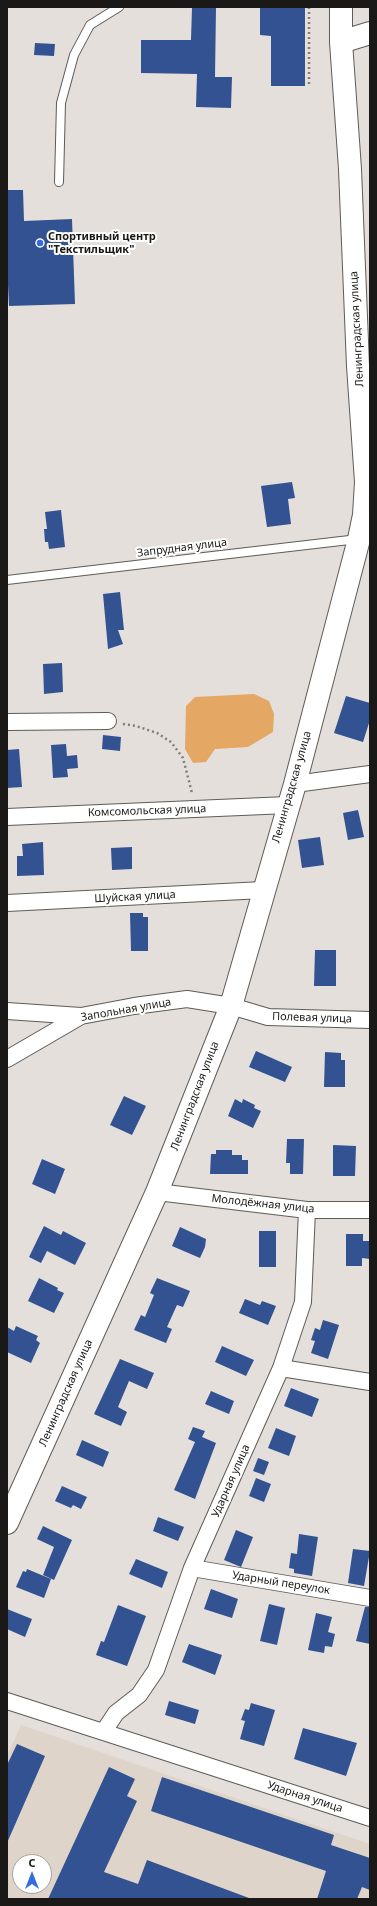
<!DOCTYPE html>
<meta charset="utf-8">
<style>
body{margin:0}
#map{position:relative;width:377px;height:1906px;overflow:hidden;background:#e4dfda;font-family:"Noto Sans",sans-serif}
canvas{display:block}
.frame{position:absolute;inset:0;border:8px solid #1a1917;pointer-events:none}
.north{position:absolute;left:12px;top:1854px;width:40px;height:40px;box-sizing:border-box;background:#fff;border:1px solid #a3a3a2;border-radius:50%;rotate:0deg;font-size:11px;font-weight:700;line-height:16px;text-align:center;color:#1a1917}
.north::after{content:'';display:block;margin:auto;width:14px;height:18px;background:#356cdb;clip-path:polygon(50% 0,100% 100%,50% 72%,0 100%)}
</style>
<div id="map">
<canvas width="377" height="1906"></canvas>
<div class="frame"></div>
<div class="north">С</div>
</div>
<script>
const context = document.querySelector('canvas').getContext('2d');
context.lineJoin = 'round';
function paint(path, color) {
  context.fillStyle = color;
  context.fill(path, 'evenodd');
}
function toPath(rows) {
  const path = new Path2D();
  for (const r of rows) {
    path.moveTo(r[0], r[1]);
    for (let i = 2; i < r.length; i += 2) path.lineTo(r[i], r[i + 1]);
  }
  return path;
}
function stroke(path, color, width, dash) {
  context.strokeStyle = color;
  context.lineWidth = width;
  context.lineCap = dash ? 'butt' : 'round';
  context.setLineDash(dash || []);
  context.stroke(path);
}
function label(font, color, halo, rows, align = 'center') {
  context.font = font + ' "Noto Sans",sans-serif';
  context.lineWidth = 4;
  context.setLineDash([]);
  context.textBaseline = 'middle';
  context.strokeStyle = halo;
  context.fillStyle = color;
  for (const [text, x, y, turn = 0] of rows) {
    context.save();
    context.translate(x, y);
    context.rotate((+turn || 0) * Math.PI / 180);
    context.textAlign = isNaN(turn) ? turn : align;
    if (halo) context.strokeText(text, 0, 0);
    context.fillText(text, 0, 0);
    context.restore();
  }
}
const built = toPath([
 [21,1725,370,1844,370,1899,7,1899,7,1756],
 [20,1862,44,1862,44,1886,20,1886]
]);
const water = toPath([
 [254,694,269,701,274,714,273,732,248,747,215,749,206,762,193,763,185,749,186,706,195,697]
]);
const building = toPath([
 [192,7,216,7,215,77,232,77,231,108,196,107,197,74,141,73,141,40,191,40],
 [260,7,305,7,305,86,271,86,271,36,260,35],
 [35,43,55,44,54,56,34,55],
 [7,190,23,190,24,221,72,219,75,304,9,306,7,265],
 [292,482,295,498,288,499,291,524,267,527,261,486],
 [61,510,65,547,49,549,48,542,45,542,44,529,47,529,45,512],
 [120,592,124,630,118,630,123,644,108,649,103,594],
 [62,663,63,692,44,694,43,664],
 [346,696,370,703,370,720,363,742,334,733],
 [103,735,121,737,120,751,102,749],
 [66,744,67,756,77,755,78,768,67,769,68,777,53,778,51,745],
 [19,749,22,787,7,788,7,750],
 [358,810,364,837,348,840,343,813],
 [320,837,324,865,302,868,298,840],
 [43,842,44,875,17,876,17,856,23,856,22,844],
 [132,847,132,869,112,870,111,848],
 [130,913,143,913,143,917,148,917,148,951,131,951],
 [315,950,336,950,336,986,314,986],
 [256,1051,292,1067,285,1082,249,1067],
 [325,1052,341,1053,341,1060,345,1060,345,1087,324,1087],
 [124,1096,146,1106,132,1135,110,1125],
 [235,1099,242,1103,243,1099,255,1105,254,1108,261,1111,253,1128,228,1116],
 [287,1139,304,1139,303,1174,290,1174,290,1163,286,1163],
 [333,1145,356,1146,355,1176,333,1176],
 [216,1150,232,1150,232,1155,242,1155,242,1160,248,1160,248,1174,210,1174,211,1154,216,1154],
 [42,1159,65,1169,55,1194,32,1184],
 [44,1226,61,1235,63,1231,86,1243,75,1265,47,1251,41,1263,29,1257],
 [180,1227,206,1239,205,1247,200,1258,172,1246],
 [259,1231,276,1231,276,1267,259,1267],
 [346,1234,363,1234,363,1241,369,1241,370,1259,362,1258,362,1266,346,1266],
 [39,1278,58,1288,57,1290,64,1293,54,1313,28,1301],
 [157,1278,190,1291,183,1307,177,1305,167,1327,172,1329,166,1343,134,1330,141,1315,145,1317,154,1295,150,1293],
 [245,1299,260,1305,262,1301,276,1306,268,1325,239,1313],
 [323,1320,339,1325,328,1359,311,1353,315,1341,311,1340,315,1328,320,1330],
 [16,1326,38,1336,36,1340,40,1343,31,1363,7,1352,7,1327,14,1331],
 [222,1346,254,1360,246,1376,215,1362],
 [120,1359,154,1373,147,1389,129,1381,118,1407,127,1412,121,1426,94,1414],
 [291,1388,319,1399,312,1417,284,1406],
 [211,1391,234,1401,229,1414,205,1404],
 [193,1427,205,1431,202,1437,216,1443,195,1499,174,1490,195,1442,188,1439],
 [276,1428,296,1436,289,1456,268,1448],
 [82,1440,109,1452,103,1467,76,1455],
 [258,1458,269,1462,264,1475,253,1471],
 [256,1478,271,1484,264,1502,249,1496],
 [62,1486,87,1497,81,1509,73,1505,71,1508,55,1501],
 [158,1517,184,1527,178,1541,153,1531],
 [43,1526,72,1540,54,1580,43,1575,54,1547,37,1539],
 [236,1530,253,1537,241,1567,224,1560],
 [299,1534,318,1537,312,1576,294,1573,294,1569,289,1568,291,1553,297,1554],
 [353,1549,370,1551,364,1586,348,1583],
 [136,1559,168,1572,162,1588,129,1574],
 [27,1569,51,1579,44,1598,16,1587,23,1571,26,1572],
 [211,1589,238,1599,232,1618,204,1609],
 [269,1604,285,1608,277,1645,260,1641],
 [118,1605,146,1616,127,1666,96,1655,101,1641,104,1642],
 [365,1607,370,1607,370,1644,356,1641],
 [7,1609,32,1619,25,1637,7,1629],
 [316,1613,332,1617,328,1632,335,1634,332,1647,325,1646,324,1653,308,1650],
 [189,1644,222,1655,215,1675,182,1662],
 [169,1701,199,1710,195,1724,165,1715],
 [251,1703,275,1710,264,1746,240,1739,245,1721,241,1720,245,1709,249,1710],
 [303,1728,357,1743,346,1776,294,1759],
 [17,1744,45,1756,7,1843,7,1765],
 [109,1767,135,1779,127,1796,137,1801,104,1872,138,1884,147,1860,249,1898,249,1899,48,1899],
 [162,1777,334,1835,331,1845,370,1858,370,1890,362,1887,357,1899,317,1899,326,1871,151,1811]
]);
const path = toPath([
 [309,7,309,86],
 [123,724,136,726,157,733,171,742,183,758,192,793]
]);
const lane = toPath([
 [59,182,61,103,74,55,90,25,119,7],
 [7,580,358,539]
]);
const street = toPath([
 [7,722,108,721],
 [295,784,370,774],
 [7,817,288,805],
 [7,903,263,890],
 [7,1011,81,1016],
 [7,1059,81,1016,134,1006,187,999,231,1006,268,1017,370,1020],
 [157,1192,307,1210,370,1210],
 [281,1368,370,1382],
 [192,1568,370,1598],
 [7,1701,370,1818],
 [104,1731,116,1713,139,1695,156,1670,192,1568,281,1368,303,1302,307,1210]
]);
const secondary = toPath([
 [341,42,370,33],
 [7,1523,157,1192,231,1006,295,784,359,539,364,515,366,482,358,366,350,169,341,42,341,7]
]);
const markers = [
 [40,243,4,"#356cdb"]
];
const poiNames = [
 ["Спортивный центр",48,237],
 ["\"Текстильщик\"",48,250]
];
const streetNames = [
 ["Ленинградская улица",357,329,-93],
 ["Запрудная улица",182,548,-7],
 ["Ленинградская улица",292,787,-74],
 ["Комсомольская улица",147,811,-2],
 ["Шуйская улица",135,897,-3],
 ["Запольная улица",126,1010,-10],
 ["Полевая улица",312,1018,2],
 ["Ленинградская улица",195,1096,-69],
 ["Молодёжная улица",263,1204,6],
 ["Ленинградская улица",66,1393,-66],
 ["Ударная улица",231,1481,-66],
 ["Ударный переулок",281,1583,9],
 ["Ударная улица",305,1797,18]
];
paint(built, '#dfd4c9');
paint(water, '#e4a764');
paint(building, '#325292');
stroke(lane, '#5f5b57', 10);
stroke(street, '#5f5b57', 18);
stroke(secondary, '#5f5b57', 24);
stroke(path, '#817e7a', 2.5, [2, 3]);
stroke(lane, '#fff', 8);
stroke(street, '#fff', 16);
stroke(secondary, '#fff', 22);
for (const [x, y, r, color] of markers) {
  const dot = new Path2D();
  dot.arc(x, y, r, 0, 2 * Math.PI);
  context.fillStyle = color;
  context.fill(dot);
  stroke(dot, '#fff', 1.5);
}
label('bold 11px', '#1a1917', '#fff', poiNames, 'left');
label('11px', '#1a1917', '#fff', streetNames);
</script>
